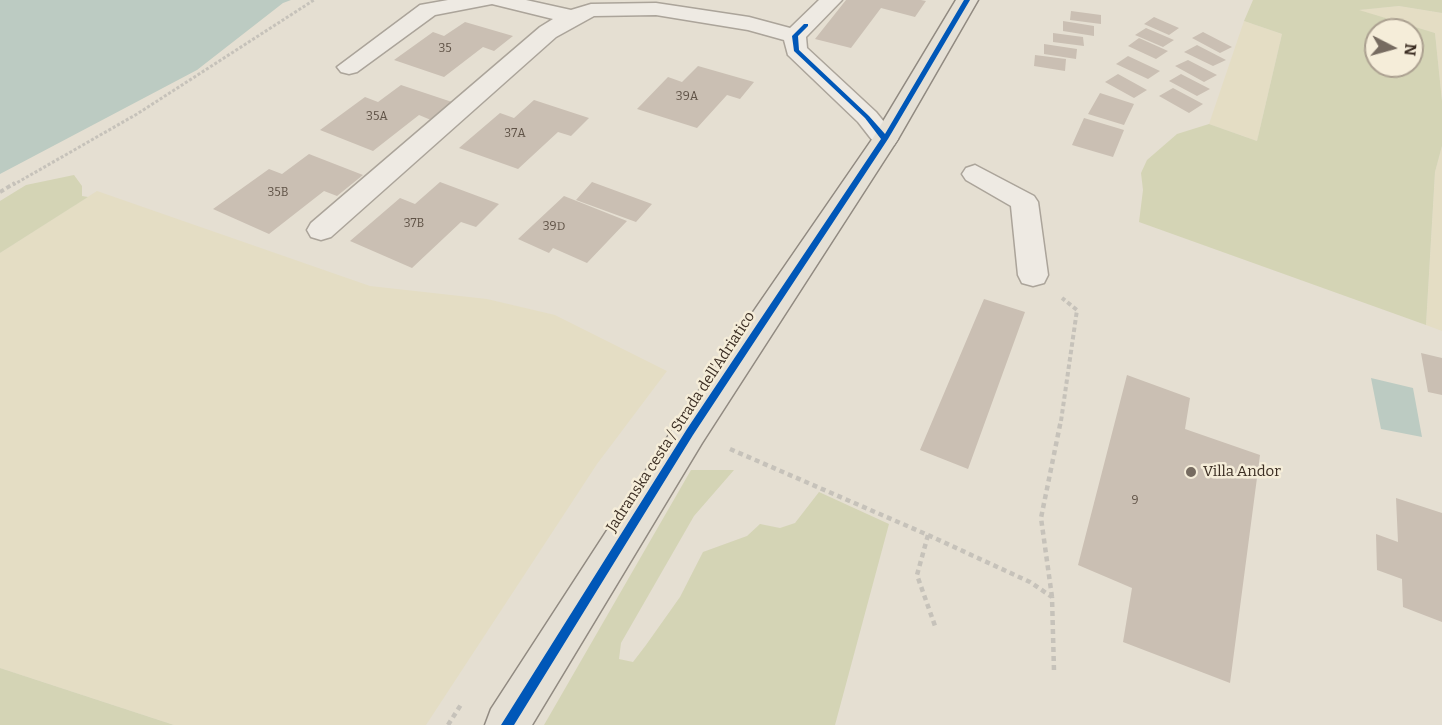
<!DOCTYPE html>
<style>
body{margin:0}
#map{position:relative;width:1442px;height:725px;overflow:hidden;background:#e5dfd2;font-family:Bitter,serif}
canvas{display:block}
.north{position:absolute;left:1364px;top:18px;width:60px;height:60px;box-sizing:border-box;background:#f5edd9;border:2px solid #aba090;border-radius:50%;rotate:96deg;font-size:16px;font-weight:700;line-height:24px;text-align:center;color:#3b2d22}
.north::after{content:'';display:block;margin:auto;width:21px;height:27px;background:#766b60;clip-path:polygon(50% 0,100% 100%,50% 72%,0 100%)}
</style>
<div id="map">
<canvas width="1442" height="725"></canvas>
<div class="north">N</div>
</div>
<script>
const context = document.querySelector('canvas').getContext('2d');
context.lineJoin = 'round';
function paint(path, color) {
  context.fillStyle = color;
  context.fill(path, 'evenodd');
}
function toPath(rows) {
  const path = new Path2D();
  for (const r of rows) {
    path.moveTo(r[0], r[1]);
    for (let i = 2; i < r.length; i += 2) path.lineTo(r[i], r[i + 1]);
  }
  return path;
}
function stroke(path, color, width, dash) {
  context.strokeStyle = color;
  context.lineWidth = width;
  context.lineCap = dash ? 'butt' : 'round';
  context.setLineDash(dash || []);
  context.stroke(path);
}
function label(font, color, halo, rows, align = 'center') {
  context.font = font + ' Bitter,serif';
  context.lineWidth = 5;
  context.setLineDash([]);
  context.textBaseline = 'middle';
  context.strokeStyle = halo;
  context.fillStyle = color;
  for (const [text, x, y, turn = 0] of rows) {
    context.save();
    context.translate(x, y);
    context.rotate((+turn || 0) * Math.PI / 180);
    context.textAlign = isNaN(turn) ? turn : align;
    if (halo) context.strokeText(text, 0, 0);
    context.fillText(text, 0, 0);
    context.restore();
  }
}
const farmland = toPath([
 [1399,6,1442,13,1442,101,1435,33,1357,10],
 [1244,21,1282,34,1257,141,1209,124],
 [1442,146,1442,331,1426,325,1435,172],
 [97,191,370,286,487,299,555,315,667,371,597,464,426,725,174,725,0,668,0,253]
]);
const green = toPath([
 [1253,0,1442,0,1442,13,1399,6,1359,10,1435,33,1442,101,1442,146,1435,172,1426,325,1139,222,1143,190,1141,173,1147,160,1177,134,1209,124,1257,141,1282,34,1244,21],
 [1376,30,1412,30,1412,66,1376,66],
 [74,175,82,186,82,196,88,197,0,253,0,201,26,185],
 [691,470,734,470,694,516,621,643,619,659,633,662,646,645,680,597,703,552,747,536,760,524,780,528,795,523,819,492,889,524,835,725,544,725],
 [0,668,174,725,0,725]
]);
const water = toPath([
 [0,0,291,0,283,3,197,70,0,174],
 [1371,378,1413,388,1422,437,1381,429]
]);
const building = toPath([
 [846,0,921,0,926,1,915,17,881,8,851,48,815,39],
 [1071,11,1101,15,1101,24,1070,20],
 [1154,17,1179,28,1169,35,1144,24],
 [1063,21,1094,26,1094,36,1063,31],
 [465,22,513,36,494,51,483,47,444,77,394,60,433,32,444,36],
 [1146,28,1174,40,1163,47,1135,35],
 [1203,32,1232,47,1220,53,1192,38],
 [1053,33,1083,37,1084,46,1053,42],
 [1139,38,1168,51,1156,59,1128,46],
 [1044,44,1077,49,1076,59,1044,54],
 [1197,45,1226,60,1213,66,1184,52],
 [1035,55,1066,59,1065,71,1034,66],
 [1128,56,1160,71,1148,79,1116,64],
 [1188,60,1217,75,1204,82,1175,66],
 [698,66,754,82,740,99,727,95,697,128,637,109,668,77,682,82],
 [1118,74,1147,90,1134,98,1105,82],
 [1181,74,1210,89,1197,96,1169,81],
 [401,85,452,102,431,120,419,115,373,151,320,130,365,97,378,102],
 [1173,88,1203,104,1189,113,1159,96],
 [1100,93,1134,104,1124,125,1088,114],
 [534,100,589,118,571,136,558,132,518,169,459,148,500,113,514,118],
 [1084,118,1124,130,1113,157,1072,145],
 [309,154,363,175,337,196,324,191,269,234,213,209,269,169,282,174],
 [440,182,499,204,476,227,461,222,412,268,350,241,400,198,415,204],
 [592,182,652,204,636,222,576,200],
 [564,196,627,221,587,263,553,248,549,253,518,239],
 [984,299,1025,312,968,469,920,450],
 [1421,353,1442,358,1442,395,1428,392],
 [1127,375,1190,398,1185,429,1260,455,1230,683,1123,642,1132,588,1078,565],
 [1396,498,1442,513,1442,622,1403,607,1402,579,1377,570,1376,534,1398,542]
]);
const pathFar2 = toPath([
 [13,185,137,114,314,0]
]);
const pathFar1 = toPath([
 [0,192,15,183],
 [1061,421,1077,310,1062,298]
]);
const path = toPath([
 [730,449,928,535,917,575,935,626],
 [928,535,1030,582,1052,597,1054,671],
 [1052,597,1041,518,1061,420],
 [448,725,462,703]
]);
const minor = toPath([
 [448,0,526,0,571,10,591,4,656,3,749,17,790,28,819,0,842,0,806,37,807,48,876,112,898,139,894,145,885,147,876,145,858,122,788,55,784,40,748,30,656,15,594,16,556,37,331,237,321,240,311,237,307,230,311,223,540,27,553,19,492,4,435,15,357,72,349,74,341,72,337,67,420,5,448,0],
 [975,165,1034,196,1038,202,1048,275,1044,283,1033,286,1022,283,1018,275,1011,206,966,180,962,174,966,168,975,165]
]);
const major = toPath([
 [956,0,978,0,898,139,702,443,532,725,485,725,491,709,678,421,873,138,956,0]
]);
const cycleway = toPath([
 [964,0,970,0,888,139,693,435,514,725,501,725,687,429,881,139,865,118,794,51,792,36,804,24,808,24,808,26,798,36,799,50,869,116,885,134,964,0]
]);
const markers = [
 [1191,472,6,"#766b60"]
];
const numberNames = [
 ["35",445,49],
 ["39A",687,97],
 ["35A",377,117],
 ["37A",515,134],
 ["35B",278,193],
 ["37B",414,224],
 ["39D",554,227],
 ["9",1135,501]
];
const streetNames = [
 ["Jadranska cesta / Strada dell'Adriatico",681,422,-57]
];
const poiNames = [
 ["Villa Andor",1203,472]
];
paint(farmland, '#e4ddc4');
paint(green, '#d4d4b5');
paint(water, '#bccbc2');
paint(building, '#cabfb3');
stroke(minor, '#aba49a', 3);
stroke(major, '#918a81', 3);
stroke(pathFar2, '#c6c2ba', 3, [3, 2]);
stroke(pathFar1, '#c6c2ba', 4, [4.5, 3]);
stroke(path, '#c6c2ba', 4.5, [5, 4]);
paint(minor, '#eeeae3');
paint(major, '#e5e0d5');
paint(cycleway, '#0057b8');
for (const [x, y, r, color] of markers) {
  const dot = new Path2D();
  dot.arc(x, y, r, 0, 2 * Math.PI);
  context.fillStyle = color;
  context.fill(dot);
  stroke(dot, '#f5edd9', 2);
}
label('12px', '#5f5246', null, numberNames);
label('15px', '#3b2d22', '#f5edd9', streetNames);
label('15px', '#3b2d22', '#f5edd9', poiNames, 'left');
</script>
